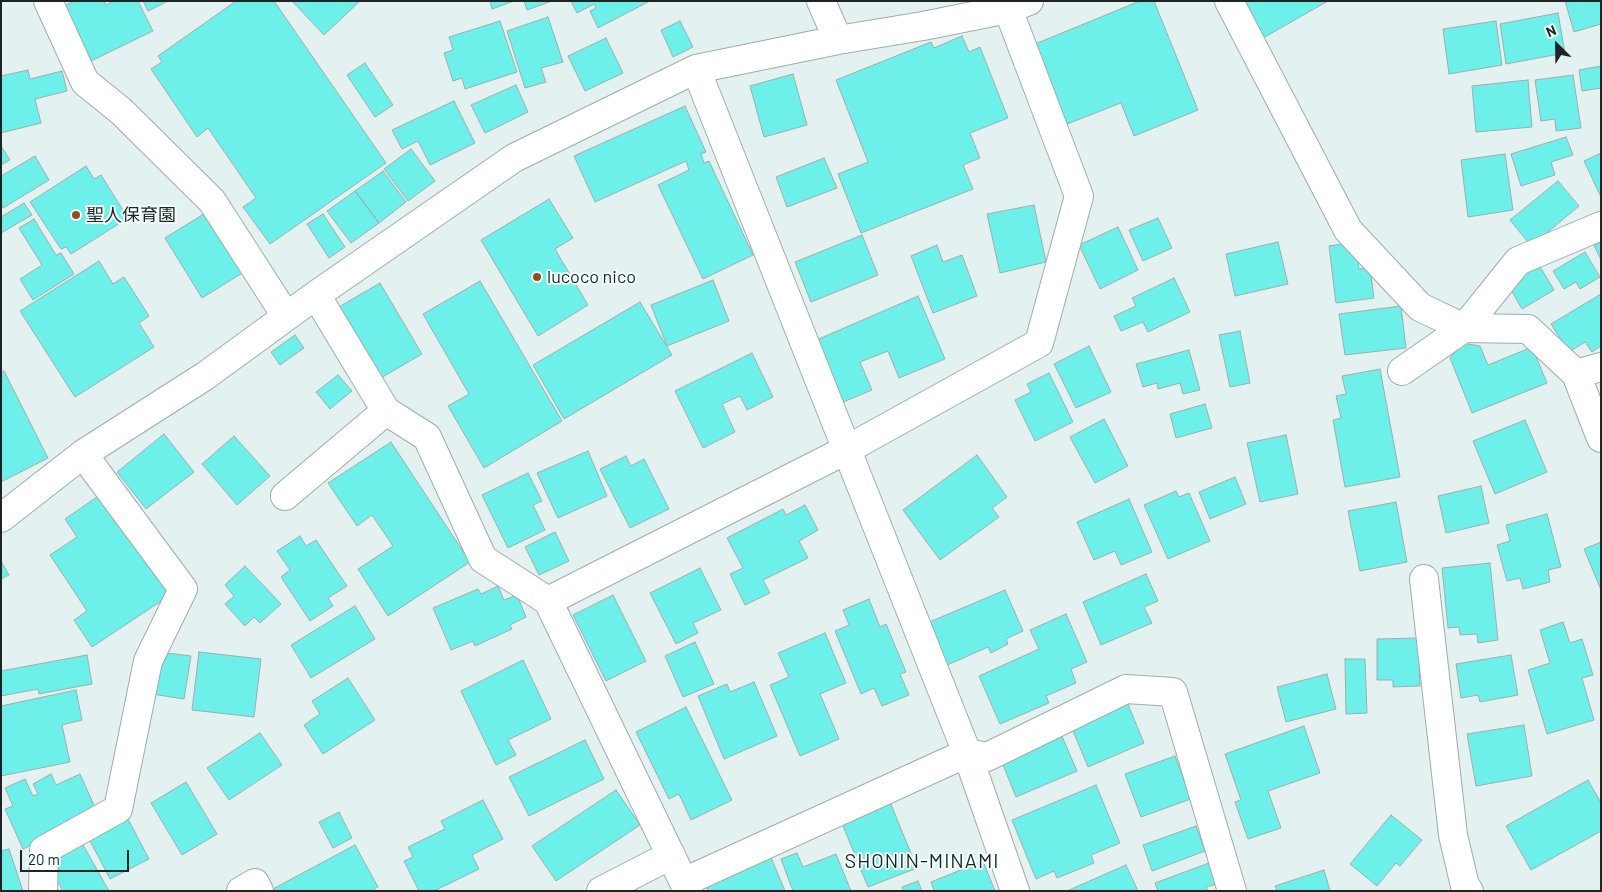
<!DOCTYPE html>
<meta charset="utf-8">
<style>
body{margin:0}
#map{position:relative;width:1602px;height:892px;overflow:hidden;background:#e3f2f1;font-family:Barlow,sans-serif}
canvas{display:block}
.frame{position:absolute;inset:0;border:2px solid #1e2423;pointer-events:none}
.north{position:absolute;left:1532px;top:20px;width:50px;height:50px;-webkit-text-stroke:4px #f2fffe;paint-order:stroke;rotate:337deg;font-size:14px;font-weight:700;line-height:20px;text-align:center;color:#1e2423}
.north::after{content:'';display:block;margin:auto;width:18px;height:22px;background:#1e2423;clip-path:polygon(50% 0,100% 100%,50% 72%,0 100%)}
.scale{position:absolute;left:20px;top:850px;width:109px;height:22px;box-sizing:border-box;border:2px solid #1e2423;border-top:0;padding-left:6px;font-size:15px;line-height:18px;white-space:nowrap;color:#1e2423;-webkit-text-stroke:4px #f2fffe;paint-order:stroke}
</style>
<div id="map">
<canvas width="1602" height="892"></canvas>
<div class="frame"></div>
<div class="north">N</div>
<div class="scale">20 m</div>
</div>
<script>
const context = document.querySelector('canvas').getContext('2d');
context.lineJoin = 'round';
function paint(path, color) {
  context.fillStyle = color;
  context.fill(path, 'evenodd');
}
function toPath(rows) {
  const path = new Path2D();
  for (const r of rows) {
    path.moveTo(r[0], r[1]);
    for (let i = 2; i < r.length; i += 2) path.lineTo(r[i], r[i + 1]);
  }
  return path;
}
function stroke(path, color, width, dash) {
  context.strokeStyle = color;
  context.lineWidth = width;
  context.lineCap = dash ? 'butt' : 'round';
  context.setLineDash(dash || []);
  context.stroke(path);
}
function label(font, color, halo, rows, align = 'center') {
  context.font = font + ' Barlow,"Noto Sans JP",sans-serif';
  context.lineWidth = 4;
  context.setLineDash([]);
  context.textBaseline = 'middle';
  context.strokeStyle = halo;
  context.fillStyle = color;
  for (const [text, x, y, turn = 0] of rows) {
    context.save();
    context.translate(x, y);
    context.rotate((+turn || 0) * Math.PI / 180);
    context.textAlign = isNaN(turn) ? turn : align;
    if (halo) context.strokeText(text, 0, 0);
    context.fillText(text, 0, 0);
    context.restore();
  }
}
const building = toPath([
 [74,1,104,1,106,5,114,1,138,1,153,31,91,61,64,6,74,1],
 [143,1,168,1,148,11,143,1],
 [236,1,274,1,386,163,270,244,243,207,256,198,208,128,197,137,151,69,162,62,158,56,236,1],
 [292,1,360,1,324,35,292,1],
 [490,1,514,1,492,9,490,1],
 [524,1,552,1,527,10,524,1],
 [571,1,650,1,598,28,590,11,596,8,594,4,577,13,571,1],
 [1140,1,1154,1,1198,110,1134,136,1121,103,1067,124,1035,44,1140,1],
 [1243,1,1328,1,1263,38,1243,1],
 [1565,1,1601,1,1601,24,1574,32,1565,1],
 [1558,13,1565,53,1506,64,1500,24,1558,13],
 [548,17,563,62,541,68,546,82,525,88,507,31,548,17],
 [500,21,517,72,465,89,462,78,453,81,444,53,453,50,449,37,500,21],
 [680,21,693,47,673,57,661,30,680,21],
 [1496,21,1502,65,1449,74,1443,29,1496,21],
 [962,36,969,52,980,47,1008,118,970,133,980,158,963,165,973,189,861,233,838,174,868,162,836,80,931,42,934,48,962,36],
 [606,38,623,73,585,91,568,56,606,38],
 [365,63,393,105,375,117,347,75,365,63],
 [1601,66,1601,88,1582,91,1579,70,1601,66],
 [28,70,30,79,62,71,67,91,35,99,41,123,1,133,1,76,28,70],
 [793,74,807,125,764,137,750,86,793,74],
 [1573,75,1581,128,1556,131,1555,119,1541,121,1535,80,1573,75],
 [1528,80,1532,127,1476,132,1472,86,1528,80],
 [516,85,528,112,485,133,471,105,516,85],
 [454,101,475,143,430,165,418,141,402,149,392,130,454,101],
 [685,106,706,152,701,154,704,163,709,161,753,255,703,279,658,185,689,170,686,161,595,202,574,156,685,106],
 [1566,137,1573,155,1551,162,1555,175,1521,186,1511,154,1566,137],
 [1,146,10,160,1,165,1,146],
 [411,149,435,181,408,201,384,169,411,149],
 [1601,153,1601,197,1584,161,1601,153],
 [1505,154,1513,210,1468,217,1461,160,1505,154],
 [35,156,49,180,3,208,1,204,1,176,35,156],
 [824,158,837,188,787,207,776,177,824,158],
 [86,166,94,179,101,175,128,218,71,254,66,247,61,249,30,202,86,166],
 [383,171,406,202,379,223,355,191,383,171],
 [1558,181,1579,206,1531,246,1510,220,1558,181],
 [355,191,379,223,351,243,327,211,355,191],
 [549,199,573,238,555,249,588,305,538,336,481,240,549,199],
 [24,203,32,215,1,233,1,217,24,203],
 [1034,205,1046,262,1000,273,987,214,1034,205],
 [207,212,244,272,202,298,165,238,207,212],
 [323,214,345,247,329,258,307,224,323,214],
 [1158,218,1172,248,1143,261,1129,230,1158,218],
 [34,219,56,255,61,253,74,274,33,300,20,279,42,265,19,228,34,219],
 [1118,227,1138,270,1100,289,1079,245,1118,227],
 [862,235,878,275,811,302,795,262,862,235],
 [1278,242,1288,284,1235,296,1226,254,1278,242],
 [1601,242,1601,260,1594,245,1601,242],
 [1349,243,1350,253,1357,252,1359,269,1370,268,1374,298,1336,303,1329,246,1349,243],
 [937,245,943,262,962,255,977,296,933,313,911,256,937,245],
 [1585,252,1600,277,1580,289,1576,282,1564,289,1553,271,1585,252],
 [99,261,113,284,124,277,149,316,139,323,154,347,75,397,20,311,99,261],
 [1539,265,1554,290,1522,309,1507,283,1539,265],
 [1174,278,1190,312,1148,332,1143,322,1121,331,1114,316,1136,306,1132,298,1174,278],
 [713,280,729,321,667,346,651,305,713,280],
 [480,281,562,421,484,468,448,406,469,394,423,314,480,281],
 [380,283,422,354,374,382,332,311,380,283],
 [1601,294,1601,346,1592,352,1585,342,1569,352,1551,324,1601,294],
 [918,296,945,359,899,378,888,351,860,362,872,390,841,403,814,341,918,296],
 [640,302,672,355,564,419,533,365,640,302],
 [1401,306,1406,348,1345,355,1339,314,1401,306],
 [1240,331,1250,383,1230,387,1219,335,1240,331],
 [295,335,304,348,280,365,271,352,295,335],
 [1462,343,1480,346,1488,365,1532,347,1547,383,1472,413,1450,358,1462,343],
 [1089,346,1111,392,1076,408,1054,364,1089,346],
 [1189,350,1200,390,1183,394,1180,383,1158,389,1157,383,1143,387,1136,364,1189,350],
 [752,353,773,397,747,410,740,396,722,404,735,432,703,448,675,391,752,353],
 [1380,369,1400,477,1345,487,1333,420,1341,418,1336,396,1346,394,1342,376,1380,369],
 [4,371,48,458,1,482,1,373,4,371],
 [1049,373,1073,422,1035,441,1015,400,1031,392,1027,384,1049,373],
 [338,375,352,391,330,409,316,392,338,375],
 [1205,404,1212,428,1176,438,1170,414,1205,404],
 [1104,419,1128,466,1095,483,1070,437,1104,419],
 [1525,420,1547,472,1495,494,1473,441,1525,420],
 [164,434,194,472,146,509,117,472,164,434],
 [1286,435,1298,494,1260,502,1247,443,1286,435],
 [234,436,270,476,237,505,202,464,234,436],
 [391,442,470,562,388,616,358,569,393,546,372,515,357,526,328,483,391,442],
 [588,451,607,496,558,518,537,473,588,451],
 [977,455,1007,497,992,508,999,517,940,560,903,510,977,455],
 [626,456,631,466,644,459,669,509,630,528,600,469,626,456],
 [528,473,542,501,533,505,545,530,508,548,482,495,528,473],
 [1235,477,1246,504,1210,519,1199,492,1235,477],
 [1481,486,1489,523,1446,533,1438,496,1481,486],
 [107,490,175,592,92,647,74,620,87,611,50,555,77,537,65,519,107,490],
 [1176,491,1179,497,1189,493,1210,541,1168,559,1144,505,1176,491],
 [1129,499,1152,552,1121,565,1115,551,1094,560,1077,522,1129,499],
 [1396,502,1407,562,1360,571,1348,511,1396,502],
 [805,505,818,530,799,541,808,558,763,580,770,593,745,605,730,574,743,568,727,538,783,509,786,515,805,505],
 [1547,514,1561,567,1548,570,1550,582,1523,589,1520,578,1507,581,1497,545,1510,541,1506,525,1547,514],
 [555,532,569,561,539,575,525,547,555,532],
 [300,536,306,546,316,540,347,586,328,598,333,606,310,621,281,577,290,570,277,551,300,536],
 [1601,542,1601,590,1584,549,1601,542],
 [1,561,9,575,1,579,1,561],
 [1490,563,1498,640,1478,643,1477,634,1460,635,1459,627,1448,628,1442,568,1490,563],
 [245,566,281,604,260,623,254,617,245,626,225,604,234,596,225,585,245,566],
 [700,568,721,610,693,623,698,633,676,644,650,593,700,568],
 [1146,574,1158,601,1144,607,1152,623,1101,645,1083,602,1146,574],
 [498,586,504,600,517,595,526,617,510,625,512,629,475,646,473,641,451,650,433,608,478,589,481,594,498,586],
 [1005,590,1023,631,1006,639,1008,644,991,653,988,647,945,666,927,623,1005,590],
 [613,595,646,661,606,681,573,615,613,595],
 [869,599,880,627,886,624,906,672,900,674,909,695,882,706,874,688,861,694,835,631,849,625,843,610,869,599],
 [355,606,375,639,311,678,291,645,355,606],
 [1066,614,1087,662,1071,669,1076,683,1046,696,1049,703,1000,724,979,676,1039,649,1030,630,1066,614],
 [1563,622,1570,643,1582,639,1593,675,1582,678,1594,720,1547,734,1528,670,1550,663,1540,630,1563,622],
 [825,633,846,683,820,694,839,739,800,756,770,685,789,677,778,653,825,633],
 [1418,638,1420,686,1393,687,1393,680,1377,680,1377,639,1418,638],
 [695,642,714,684,683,697,665,656,695,642],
 [159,652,191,656,184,699,152,694,159,652],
 [199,652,261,659,254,717,192,710,199,652],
 [87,655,92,684,39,694,38,689,1,696,1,671,87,655],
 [1511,655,1518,695,1480,702,1478,695,1461,698,1456,664,1511,655],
 [1345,659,1365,659,1367,713,1346,714,1345,659],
 [523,660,551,719,508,740,516,755,496,765,461,691,523,660],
 [1327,674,1336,709,1286,722,1277,687,1327,674],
 [348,678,375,720,323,754,304,725,320,714,312,701,348,678],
 [754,682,777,736,724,759,698,696,727,684,730,692,754,682],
 [76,690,82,720,62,725,70,762,1,776,1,706,76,690],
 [1127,702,1144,743,1088,767,1071,726,1127,702],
 [686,707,732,800,691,820,679,794,669,799,636,732,686,707],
 [1524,725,1532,776,1476,786,1467,734,1524,725],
 [1304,726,1320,773,1268,791,1281,828,1248,839,1235,802,1241,800,1225,754,1304,726],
 [260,733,282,765,229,800,207,768,260,733],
 [1061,734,1077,771,1016,797,1001,760,1061,734],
 [585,740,604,779,529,816,509,777,585,740],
 [1175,756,1191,799,1141,817,1125,774,1175,756],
 [51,774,56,785,80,774,98,814,23,849,5,809,13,806,5,788,25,779,33,796,38,794,33,784,51,774],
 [1588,780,1601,803,1601,831,1531,870,1506,826,1588,780],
 [186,782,217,834,182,855,151,803,186,782],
 [1096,785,1120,843,1091,855,1094,863,1057,878,1054,871,1036,879,1012,820,1096,785],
 [616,790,640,825,556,881,532,846,616,790],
 [483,800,503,839,472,855,479,869,434,891,419,891,404,861,413,857,408,847,445,829,441,821,483,800],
 [890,802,917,868,868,887,841,821,890,802],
 [339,812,352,838,333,848,319,822,339,812],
 [1391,815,1422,840,1400,866,1396,863,1377,886,1350,864,1391,815],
 [128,819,149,859,110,879,89,839,128,819],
 [1196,826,1205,851,1152,871,1143,845,1196,826],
 [82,843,109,891,63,891,47,862,82,843],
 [355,845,378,887,371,891,269,891,355,845],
 [9,849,23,891,1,891,1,851,9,849],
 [797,853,803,867,836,854,851,891,793,891,781,859,797,853],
 [770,855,785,891,708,891,705,882,770,855],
 [983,861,995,891,934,891,931,882,983,861],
 [1209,863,1217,884,1206,887,1208,891,1158,891,1155,883,1209,863],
 [1126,865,1138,891,1069,891,1069,890,1126,865],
 [1324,870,1330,891,1277,891,1275,886,1324,870],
 [918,881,922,891,903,891,902,887,918,881]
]);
const minor = toPath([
 [48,1,85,82,121,111,212,201,286,316],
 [821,1,838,40],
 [1229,1,1348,230,1420,307,1464,328,1528,329,1576,374,1601,438],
 [696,69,967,753,1015,891],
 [316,295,386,411,427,437,483,559,548,601,688,891],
 [1402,371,1464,328,1518,261,1601,226],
 [1576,374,1601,367],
 [285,496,386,411],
 [1,518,83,454,205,376,316,295,514,158,696,69,838,40,923,26,1008,9,1029,1],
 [1424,579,1453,835,1465,886,1469,891],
 [548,601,846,450,1039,343,1079,196,1008,9],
 [684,882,967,753,987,757,1126,689,1173,692,1232,891],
 [43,891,44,850,118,809,148,661,183,589,83,454],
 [241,891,255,883,259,891],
 [601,891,671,855]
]);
const markers = [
 [76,215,5,"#904f1b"],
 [537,277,5,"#904f1b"]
];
const poiNames = [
 ["聖人保育園",86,215],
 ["lucoco nico",547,277]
];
const quarterNames = [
 ["SHONIN-MINAMI",922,861]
];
paint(building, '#6cf0e9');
stroke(building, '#9fadac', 1);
stroke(minor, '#9fadac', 30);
stroke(minor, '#fff', 28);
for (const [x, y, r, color] of markers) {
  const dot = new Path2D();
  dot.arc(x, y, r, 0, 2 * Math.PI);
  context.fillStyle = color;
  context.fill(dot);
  stroke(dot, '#f2fffe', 2);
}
label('18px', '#1e2423', '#f2fffe', poiNames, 'left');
context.letterSpacing = '1px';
label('20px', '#1e2423', '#f2fffe', quarterNames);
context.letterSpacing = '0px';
</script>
